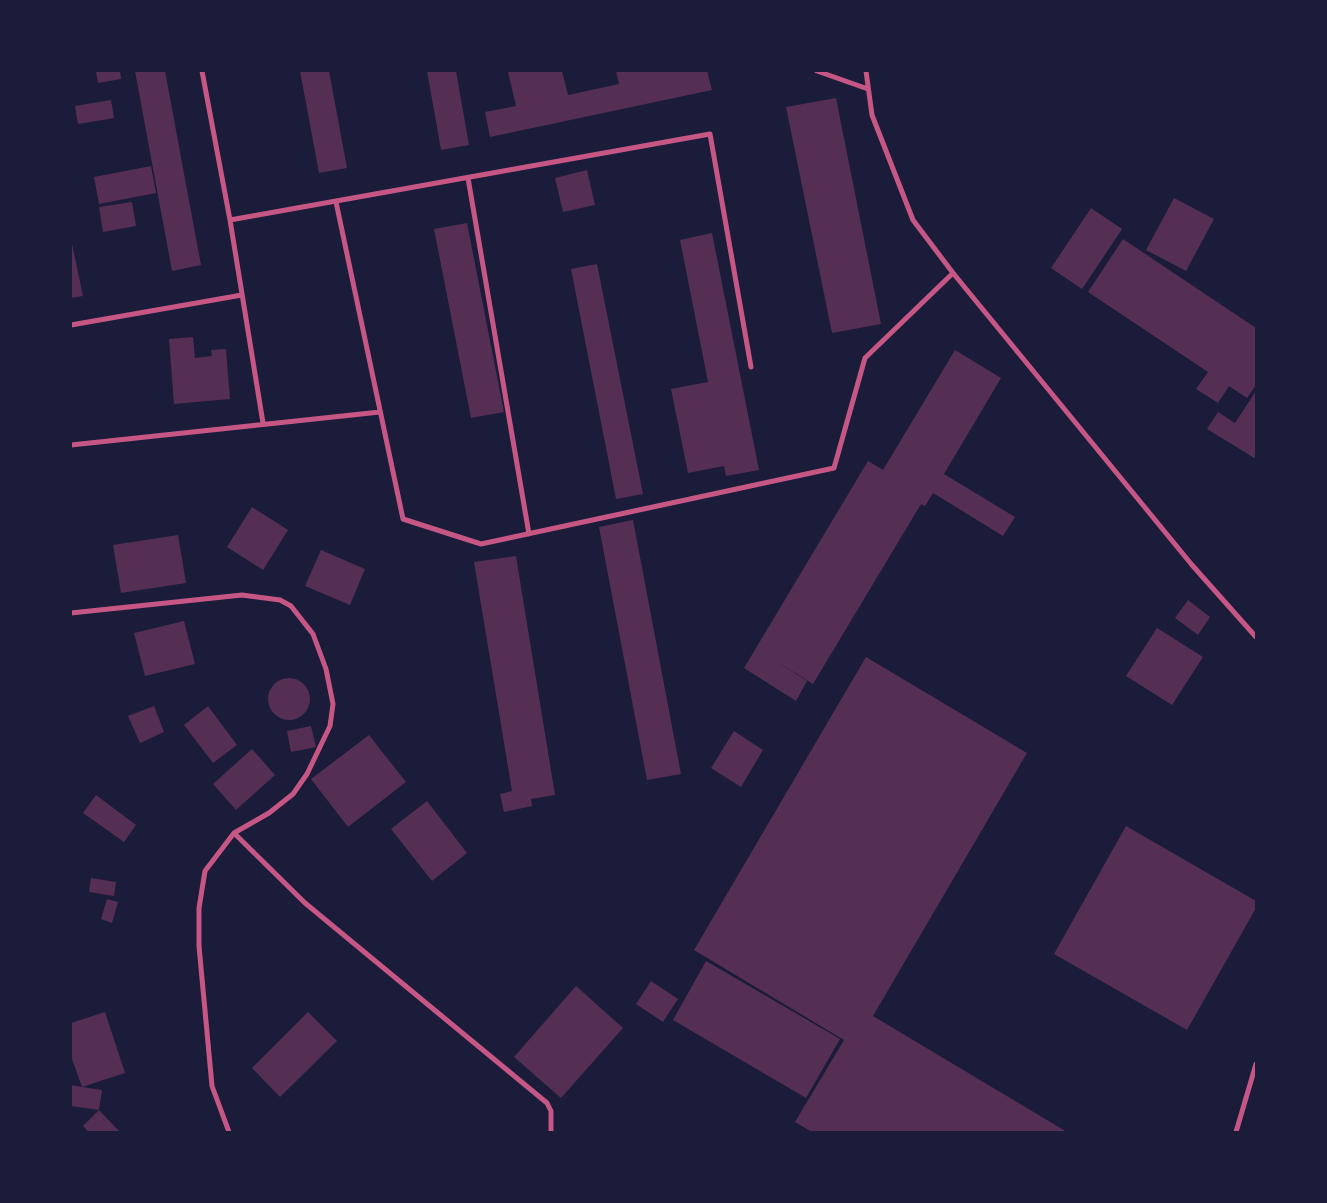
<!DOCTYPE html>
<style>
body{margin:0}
#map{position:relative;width:1327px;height:1203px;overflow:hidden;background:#1b1b3a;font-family:Signika,sans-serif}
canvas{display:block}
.frame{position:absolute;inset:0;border:72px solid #1b1b3a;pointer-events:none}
</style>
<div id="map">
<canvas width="1327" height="1203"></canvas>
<div class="frame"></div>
</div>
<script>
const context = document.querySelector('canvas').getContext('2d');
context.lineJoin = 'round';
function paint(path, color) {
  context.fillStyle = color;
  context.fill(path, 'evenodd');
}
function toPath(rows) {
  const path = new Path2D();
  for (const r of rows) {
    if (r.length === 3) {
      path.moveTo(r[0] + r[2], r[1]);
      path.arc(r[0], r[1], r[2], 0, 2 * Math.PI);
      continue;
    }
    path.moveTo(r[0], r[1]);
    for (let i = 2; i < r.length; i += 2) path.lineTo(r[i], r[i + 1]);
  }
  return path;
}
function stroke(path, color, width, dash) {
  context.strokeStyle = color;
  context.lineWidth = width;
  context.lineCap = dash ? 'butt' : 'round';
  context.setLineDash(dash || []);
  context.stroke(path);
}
const building = toPath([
 [96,71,120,71,121,79,98,83],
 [135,71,165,71,201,265,172,271],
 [300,71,329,71,347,168,319,173],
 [427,71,456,71,469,145,441,150],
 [562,71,568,95,619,84,616,71,707,71,712,90,490,137,485,112,516,106,508,72],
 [836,98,881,324,832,333,786,107],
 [111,100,114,118,78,124,75,106],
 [151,166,156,193,99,204,94,177],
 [587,170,595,205,563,212,555,178],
 [1174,198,1214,219,1186,271,1146,250],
 [132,202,136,226,103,232,99,207],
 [1091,208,1122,229,1082,289,1051,268],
 [467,223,504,412,471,418,434,229],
 [712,233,759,470,726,476,724,466,688,473,671,389,708,382,680,240],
 [71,239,83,296,71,298],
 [1123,239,1256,328,1256,385,1247,398,1229,386,1218,403,1196,389,1208,372,1088,292],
 [597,264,643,494,616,499,571,269],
 [193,337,195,358,212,356,211,350,226,349,230,399,174,404,169,339],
 [955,350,1001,378,944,474,1015,517,1003,536,933,493,925,506,921,504,813,684,774,660,807,681,796,701,744,668,868,461,883,470],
 [1256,391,1256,459,1207,429,1218,412,1235,423],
 [252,507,288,530,263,570,227,547],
 [633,520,681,774,647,780,599,527],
 [178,535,186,583,121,593,113,545],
 [321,550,365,569,350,605,305,586],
 [516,556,555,795,531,799,532,806,504,812,500,794,512,791,474,562],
 [1188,600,1210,617,1198,635,1175,618],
 [184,621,195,664,145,676,134,633],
 [1157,628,1203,657,1172,705,1126,676],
 [866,657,1027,753,873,1016,1067,1132,812,1132,795,1122,844,1040,694,950],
 [289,699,21],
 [154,706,164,732,140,743,128,716],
 [208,706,237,745,213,763,184,725],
 [311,726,316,747,291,752,287,731],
 [734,731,763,750,741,787,711,768],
 [369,735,406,782,348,827,311,779],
 [252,749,275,775,236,810,213,784],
 [96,795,136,825,124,842,83,813],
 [427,801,467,853,432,881,391,829],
 [1126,826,1256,901,1256,908,1187,1030,1054,954],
 [91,878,116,882,114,896,89,892],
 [107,899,118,902,112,923,101,919],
 [706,961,840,1039,806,1098,673,1020],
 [651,981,678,999,663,1022,636,1004],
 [576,986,623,1028,561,1098,514,1057],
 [105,1012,125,1073,82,1087,102,1090,99,1110,71,1106,71,1085,82,1087,71,1056,71,1023],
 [308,1012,337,1041,280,1097,252,1068],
 [99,1110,120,1132,89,1132,83,1126]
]);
const minor = toPath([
 [202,71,230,220,263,423],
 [817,71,868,89],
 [866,71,872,115,913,220,953,273,1192,565,1256,637],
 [468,178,529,534],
 [336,202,403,519,481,544,834,468,865,358,953,273],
 [230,220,710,134,751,367],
 [71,325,242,295],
 [71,445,380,412],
 [71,613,242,595,280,600,291,606,313,634,326,669,333,704,330,726,307,774,293,794,269,813,234,833,205,871,199,908,199,946,212,1086,229,1132],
 [234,833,305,903,547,1103,551,1111,551,1132],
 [1236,1132,1256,1064]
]);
paint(building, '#542f53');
stroke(minor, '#c65784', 5);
</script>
